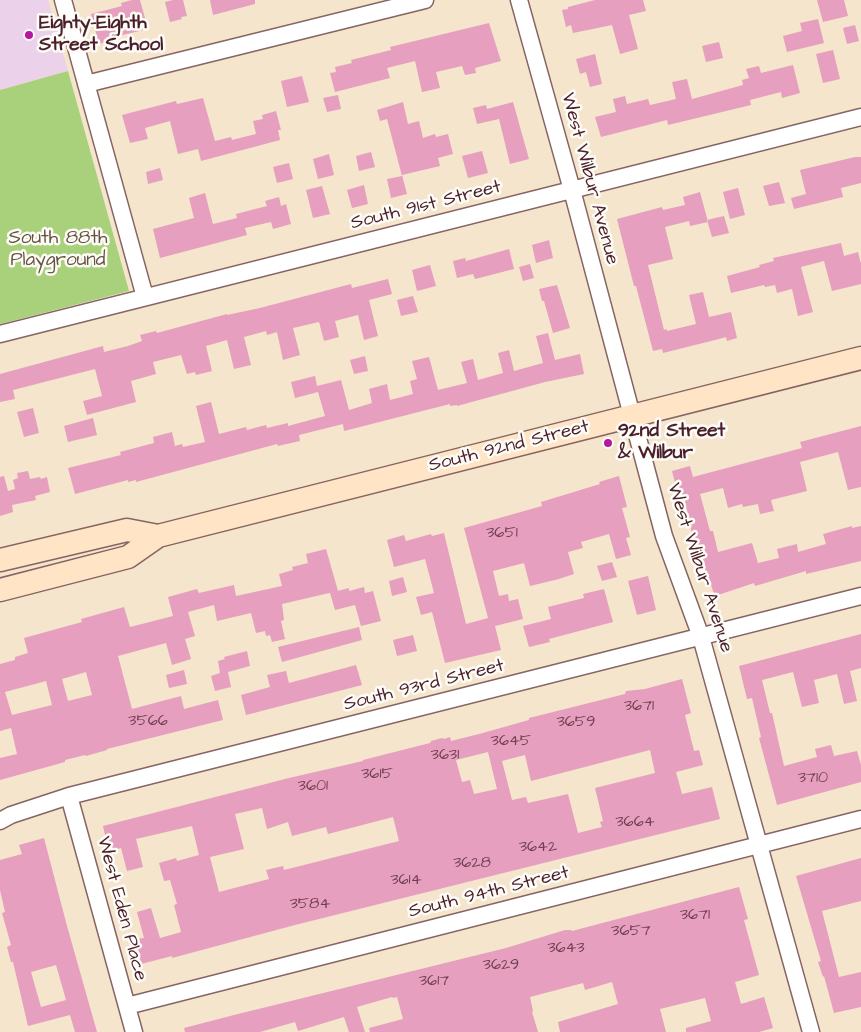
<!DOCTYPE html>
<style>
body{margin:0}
canvas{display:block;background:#f4e5cc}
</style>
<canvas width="861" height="1032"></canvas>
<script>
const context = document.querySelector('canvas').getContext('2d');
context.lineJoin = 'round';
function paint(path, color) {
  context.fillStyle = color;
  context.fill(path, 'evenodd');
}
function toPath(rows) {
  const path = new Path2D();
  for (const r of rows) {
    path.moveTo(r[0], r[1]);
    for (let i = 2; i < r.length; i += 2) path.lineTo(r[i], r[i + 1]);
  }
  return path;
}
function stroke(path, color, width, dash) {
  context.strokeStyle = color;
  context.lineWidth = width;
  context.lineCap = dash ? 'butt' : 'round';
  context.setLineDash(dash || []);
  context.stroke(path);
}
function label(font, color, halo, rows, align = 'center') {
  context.font = font + ' "Architects Daughter",sans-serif';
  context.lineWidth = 5;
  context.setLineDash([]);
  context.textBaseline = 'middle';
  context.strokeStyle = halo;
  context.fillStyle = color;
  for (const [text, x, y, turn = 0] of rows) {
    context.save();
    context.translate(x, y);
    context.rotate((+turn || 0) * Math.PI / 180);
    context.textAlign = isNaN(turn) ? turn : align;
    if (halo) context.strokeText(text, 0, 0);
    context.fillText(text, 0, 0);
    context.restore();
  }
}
const built = toPath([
 [0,0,48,0,68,71,0,90]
]);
const green = toPath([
 [68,71,129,291,0,324,0,90]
]);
const building = toPath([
 [132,0,140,0,148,29,118,36,119,39,99,44,91,14,122,6,121,3],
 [173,0,183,0,187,16,181,17,182,19,170,22,165,2],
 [210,0,255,0,255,4,213,15],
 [595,0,643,0,646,11,629,15,638,49,620,54,612,25,573,33,571,25,566,27,562,10,568,9,568,7],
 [817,0,844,0,848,16,823,22],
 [818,19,824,43,787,52,783,36,802,31,800,23],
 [489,23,501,61,475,68,476,73,465,75,462,66,436,72,440,88,422,92,415,61,387,68,390,78,335,92,330,73,336,72,335,67,352,63,351,60,391,50,390,47],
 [855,25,859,41,847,44,843,28],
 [719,42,723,58,706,62,702,46],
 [833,50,840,79,823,83,816,54],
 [595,54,602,84,590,87,586,72,580,74,576,59],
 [793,65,800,93,782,98,781,92,750,100,751,105,668,125,667,120,601,137,595,117,616,112,613,99,625,96,627,104,648,99,650,105,676,99,672,82,687,79,692,99,743,85,742,80,749,78,746,69,759,66,761,73],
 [302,76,309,102,287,107,281,81],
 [338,95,341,109,327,112,323,98],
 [203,98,215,141,231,137,232,140,256,134,253,121,263,119,262,115,276,111,281,130,278,130,280,140,201,161,198,149,178,154,170,121,145,128,148,139,130,143,122,115,176,101,177,104],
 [403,102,408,124,419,121,423,138,435,134,436,137,448,134,453,154,438,158,440,166,402,175,407,194,391,198,387,179,402,176,387,119,380,121,377,110],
 [513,102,529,159,510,164,499,119,477,124,473,108,486,105,487,109],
 [482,151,488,173,468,178,462,156],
 [371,152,375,167,359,171,356,156],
 [329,154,334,175,318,179,313,159],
 [855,157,861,157,861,183,841,188,843,197,794,209,791,198,806,194,800,170],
 [289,163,293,179,277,183,273,167],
 [160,168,163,180,148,184,146,172],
 [779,182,785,203,769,206,763,186],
 [364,185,368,204,352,208,347,190],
 [322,186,330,214,313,218,306,190],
 [738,188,745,215,730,219,723,192],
 [700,192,708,222,690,226,689,221,665,227,673,259,648,265,664,330,667,329,667,331,696,324,689,295,703,292,709,317,731,312,737,338,727,341,726,337,719,339,663,353,662,349,653,351,636,286,634,286,617,219,662,207,663,210,685,205,683,197],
 [205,193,213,224,237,218,236,214,267,206,265,201,279,197,281,206,286,204,291,224,273,229,271,222,245,228,247,235,160,258,153,229,194,218,189,198],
 [724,216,729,233,712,237,707,220],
 [549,240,553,258,536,263,532,245],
 [841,243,844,256,858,252,861,264,861,284,832,291,824,261,801,267,813,312,798,316,792,289,777,293,775,285,765,287,764,285,731,293,727,276,760,267,759,265,774,261,773,258],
 [509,249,514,269,475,279,473,274,457,278,453,261,465,258,466,261],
 [530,264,534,278,523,281,519,267],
 [430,265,436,286,417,291,412,270],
 [388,279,392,294,369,300,378,336,364,340,358,315,335,321,339,337,324,341,319,322,293,328,300,355,283,360,277,332,267,335,266,331,244,337,251,365,234,369,227,340,206,346,212,371,196,375,195,372,187,374,181,355,153,362,156,374,131,381,136,402,87,415,83,401,102,396,95,369,13,390,15,399,0,402,0,374,103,346,104,352,128,346,142,341,140,335,156,331,157,333,227,314,227,315,260,308,351,284,352,288],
 [557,285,570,328,553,333,544,301,542,301,539,289],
 [413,296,418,312,401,316,397,300],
 [548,333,555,360,580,354,584,374,545,382,457,406,457,405,450,406,450,404,344,431,343,424,299,435,300,441,278,446,277,444,136,482,136,480,128,482,128,480,75,494,68,468,121,455,120,452,154,443,153,437,172,432,175,446,182,444,183,447,205,442,196,406,211,402,219,434,246,427,247,430,266,425,267,428,288,423,288,426,325,416,318,392,295,398,291,382,315,376,317,386,341,380,349,410,372,403,369,389,387,384,390,400,413,394,410,381,417,379,412,361,429,357,438,390,467,383,461,362,473,359,478,380,503,373,498,353,509,350,514,371,543,363,536,336],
 [365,356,368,371,354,374,350,360],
 [33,408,39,433,24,437,17,412],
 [93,418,97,435,68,442,64,426],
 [861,426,861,487,848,490,838,452,800,462,807,491,771,500,774,511,760,514,758,504,743,507,742,504,728,508,723,488,700,494,710,531,713,531,718,552,752,543,758,563,779,558,777,549,797,544,798,552,826,544,823,534,852,526,852,528,861,526,861,561,806,574,806,571,755,586,754,583,715,596,700,556,694,533,692,534,684,496,679,498,672,471,690,466,693,477,802,448,800,442],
 [28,471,30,479,40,477,41,479,47,477,50,492,35,496,36,500,12,505,13,512,0,516,0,477,4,476,8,491,15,489,13,480,18,478,17,473],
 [619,476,627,507,622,508,630,537,626,538,631,555,616,559,609,534,581,542,583,548,568,552,574,574,559,579,530,586,524,563,493,571,499,596,508,594,509,601,518,599,523,619,495,626,501,650,445,663,432,612,421,615,416,597,434,593,425,559,394,567,387,540,404,535,406,541,431,534,432,536,444,533,466,624,488,618,464,528,542,506,541,502,600,484,599,482],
 [326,549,338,591,282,604,284,620,281,621,285,639,272,642,270,635,266,636,265,631,256,633,251,613,217,621,214,605,188,612,195,636,185,639,191,659,172,665,166,643,118,656,132,709,181,696,184,709,218,700,223,720,107,749,107,750,86,756,85,755,65,760,65,762,0,780,0,758,17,754,11,728,0,731,0,664,15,660,15,657,28,653,24,638,82,622,81,619,124,607,130,627,173,616,168,597,197,589,199,593,234,585,236,596,282,586,279,574,293,570,292,567,308,563,306,554],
 [86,672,92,695,68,701,62,679],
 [46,681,52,705,12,715,5,692],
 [612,562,617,577,602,581,597,566],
 [648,576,656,610,637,615,628,581],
 [403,577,407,592,392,596,389,581],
 [364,587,365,593,373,591,381,621,361,626,355,605,335,610,330,593,349,588,349,591],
 [604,589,613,622,549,639,550,642,529,647,523,626,551,619,548,607,584,598,583,594],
 [359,627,362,640,282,662,278,647],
 [861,634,861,668,850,671,857,701,844,704,837,674,814,680,819,703,802,707,793,672,762,680,770,713,772,713,784,766,817,757,815,749,831,745,834,756,857,751,861,765,861,782,777,805,759,738,761,737,752,698,747,699,739,666],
 [413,635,417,651,397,656,393,640],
 [247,651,250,666,228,672,231,687,215,691,211,676,220,673,218,661,225,659,224,657],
 [356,665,362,685,246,715,241,695,270,687,267,675,286,671,289,683],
 [184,670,187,684,169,688,166,675],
 [682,679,691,713,685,715,694,751,699,750,703,765,676,772,682,794,712,787,720,819,295,925,172,958,172,956,141,964,136,939,144,938,137,912,151,908,160,938,181,932,174,905,177,904,170,880,164,881,159,863,176,858,177,861,199,855,192,826,136,839,143,867,127,871,121,848,113,850,112,843,107,844,103,826,289,778,363,761,363,760,430,743,431,741,442,738,444,739,450,737,451,741,479,734,529,720,529,718,625,694,626,691,645,689],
 [650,750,655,773,595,788,603,821,600,822,602,827,578,833,568,794,528,803,526,797,512,800,502,761,525,755,531,781],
 [488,752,497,789,474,794,470,780,462,782,456,760],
 [262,808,267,829,288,822,292,836,326,827,328,834,393,817,399,841,284,870,283,866,266,870,269,879,219,892,210,857,244,849,235,814],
 [44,838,67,926,97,1032,75,1032,70,1015,28,1026,13,962,11,962,7,947,11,945,2,913,5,912,0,890,0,860,22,854,19,845],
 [56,965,66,1000,41,1007,31,972],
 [861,858,861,901,822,911,839,977,861,972,861,1007,834,1013,824,976,823,977,818,962,821,961,796,876],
 [739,887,748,919,744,920,759,975,735,982,741,1004,764,997,773,1028,759,1032,686,1032,686,1028,711,1021,705,998,660,1009,666,1032,560,1032,558,1022,618,1004,612,982,585,990,583,983,530,997,533,1011,532,1012,538,1032,370,1032,369,1028,403,1019,397,997,393,998,392,997,357,1007,365,1032,349,1032,344,1017,298,1031,295,1022,260,1032,185,1032,184,1028,234,1015,506,948,565,930,571,930,572,931]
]);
const minor = toPath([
 [63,0,145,297],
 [519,0,572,190,664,536,701,637,811,1032],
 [86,84,425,0],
 [0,334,861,117],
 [69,796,134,1032],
 [0,821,11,815,69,796,861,596],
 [127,1006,861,819]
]);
const secondary = toPath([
 [0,560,127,530,158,536],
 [0,590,128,557,158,536,861,358]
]);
const markers = [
 [29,35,5,"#b5179e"],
 [608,443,5,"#b5179e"]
];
const numberNames = [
 ["3651",502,534],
 ["3671",639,707],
 ["3566",148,722],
 ["3659",576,723],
 ["3645",511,742],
 ["3631",445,756],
 ["3615",377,775],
 ["3710",813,779],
 ["3601",313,787],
 ["3664",635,823],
 ["3642",538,848],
 ["3628",472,864],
 ["3614",406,881],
 ["3584",310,905],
 ["3671",695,916],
 ["3657",631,932],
 ["3643",566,949],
 ["3629",501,966],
 ["3617",434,982]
];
const poiNames = [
 ["Eighty-Eighth",39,24],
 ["Street School",39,46],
 ["92nd Street",618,432],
 ["& Wilbur",618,454]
];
const streetNames = [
 ["West Wilbur Avenue",589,179,75],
 ["South 91st Street",426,206,-14],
 ["South 92nd Street",509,447,-14],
 ["West Wilbur Avenue",699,568,72],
 ["South 93rd Street",424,686,-14],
 ["South 94th Street",489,893,-14],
 ["West Eden Place",121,909,75]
];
const parkNames = [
 ["South 88th",58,239],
 ["Playground",58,261]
];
paint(built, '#ecd1ea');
paint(green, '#a9d17b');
paint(building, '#e69fbe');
stroke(minor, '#866463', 19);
stroke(secondary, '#866463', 25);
stroke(minor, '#fff', 16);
stroke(secondary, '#ffe4c6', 22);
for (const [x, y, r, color] of markers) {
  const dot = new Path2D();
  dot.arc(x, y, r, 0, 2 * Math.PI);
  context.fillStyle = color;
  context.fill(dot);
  stroke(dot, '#fdfcf7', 2);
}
label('16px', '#713f50', null, numberNames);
label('bold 19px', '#4a1f2b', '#fdfcf7', poiNames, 'left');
label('19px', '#4a1f2b', '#fdfcf7', streetNames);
label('19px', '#665443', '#fdfcf7', parkNames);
</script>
